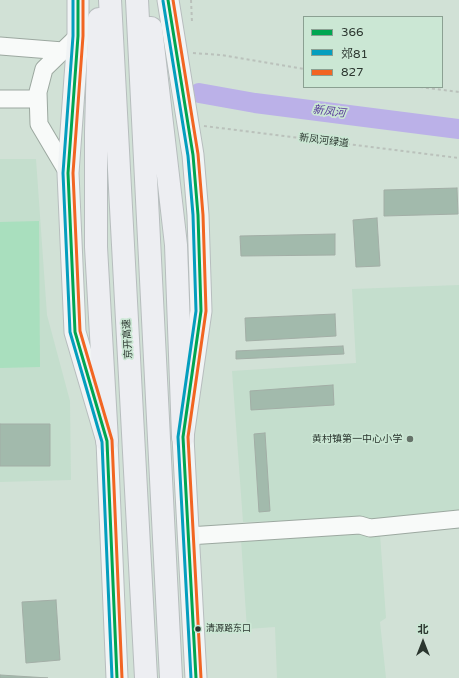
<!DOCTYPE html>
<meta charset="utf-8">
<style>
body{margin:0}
#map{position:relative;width:459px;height:678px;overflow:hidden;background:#d1e1d6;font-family:"Varela Round","Noto Sans SC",sans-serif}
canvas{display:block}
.legend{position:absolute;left:303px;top:16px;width:140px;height:72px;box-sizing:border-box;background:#cbe7d4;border:1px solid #8ba092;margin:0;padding:5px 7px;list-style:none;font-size:12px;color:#2b362f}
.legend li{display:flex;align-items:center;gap:8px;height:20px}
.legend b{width:20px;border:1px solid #8ba092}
.north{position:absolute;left:403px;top:622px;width:40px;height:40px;-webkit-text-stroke:3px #cbe7d4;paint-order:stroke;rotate:0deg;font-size:11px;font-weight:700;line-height:16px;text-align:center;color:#2b362f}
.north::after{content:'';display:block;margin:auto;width:14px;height:18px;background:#2b362f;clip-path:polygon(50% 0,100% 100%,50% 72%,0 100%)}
</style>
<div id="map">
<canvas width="459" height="678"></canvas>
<ul class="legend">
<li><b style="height:5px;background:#00a651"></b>366</li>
<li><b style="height:5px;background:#049ebe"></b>郊81</li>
<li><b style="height:5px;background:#f26522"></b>827</li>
</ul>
<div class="north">北</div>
</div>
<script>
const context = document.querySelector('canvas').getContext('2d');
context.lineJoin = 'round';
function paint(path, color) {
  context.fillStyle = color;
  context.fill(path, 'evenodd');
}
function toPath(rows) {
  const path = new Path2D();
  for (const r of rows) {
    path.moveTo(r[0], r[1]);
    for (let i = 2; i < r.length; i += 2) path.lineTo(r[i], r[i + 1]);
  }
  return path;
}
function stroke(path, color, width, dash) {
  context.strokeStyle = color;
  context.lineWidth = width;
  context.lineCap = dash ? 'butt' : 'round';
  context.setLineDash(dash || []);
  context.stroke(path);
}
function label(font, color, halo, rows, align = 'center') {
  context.font = font + ' "Varela Round","Noto Sans SC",sans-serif';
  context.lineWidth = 3.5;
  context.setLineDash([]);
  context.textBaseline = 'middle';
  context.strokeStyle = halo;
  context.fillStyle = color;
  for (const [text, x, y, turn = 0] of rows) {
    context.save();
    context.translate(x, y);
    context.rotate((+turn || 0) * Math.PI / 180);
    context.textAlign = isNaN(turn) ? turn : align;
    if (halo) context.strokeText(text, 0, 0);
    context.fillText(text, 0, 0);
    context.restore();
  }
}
const built = toPath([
 [0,159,36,159,47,315,70,401,71,480,0,482],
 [459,285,459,515,367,519,243,522,232,371,356,363,352,289],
 [380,534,386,618,380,622,386,678,277,678,275,627,247,629,241,539]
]);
const green = toPath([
 [39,221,40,367,0,368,0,222]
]);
const river = toPath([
 [199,93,255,103,459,129]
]);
const building = toPath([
 [457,188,458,214,384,216,384,190,457,188],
 [377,218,380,266,356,267,353,220,377,218],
 [335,234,335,255,241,256,240,236,335,234],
 [335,314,336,336,246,341,245,318,335,314],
 [343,346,344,354,236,359,236,351,343,346],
 [333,385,334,405,251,410,250,391,333,385],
 [0,424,50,424,50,466,0,466,0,424],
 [265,433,270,511,259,512,254,434,265,433],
 [56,600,60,660,26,663,22,602,56,600],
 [0,675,48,678,0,678,0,675]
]);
const path = toPath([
 [191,0,192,22],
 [193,53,221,55,304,69],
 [420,87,459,92],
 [204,126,459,158]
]);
const minor = toPath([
 [0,46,63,51],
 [0,99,38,99],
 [68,173,39,124,38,92,44,69,78,36],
 [188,536,360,525,370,528,459,519]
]);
const major = toPath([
 [78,0,78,36,68,173,75,332,107,441,117,678],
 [168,0,193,155,198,215,201,311,183,437,196,678]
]);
const highway = toPath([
 [110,0,146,678],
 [137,0,171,678],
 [99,19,96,132,96,247,107,441],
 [151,28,176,245,183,437]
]);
const bus1 = toPath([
 [78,0,78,36,68,173,75,332,107,441,117,678],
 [168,0,193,155,198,215,201,311,183,437,196,678]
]);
const bus2 = toPath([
 [73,0,73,36,63,173,70,332,102,442,112,678],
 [163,1,188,156,193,215,196,311,178,437,191,678]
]);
const bus3 = toPath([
 [83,0,83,36,73,173,80,331,112,440,122,678],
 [173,0,198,154,203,215,206,311,188,437,201,678]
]);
const markers = [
 [410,439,4,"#657269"],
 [198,629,3.5,"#2b362f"]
];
const busNames = [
 ["清源路东口",206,629]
];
const streetNames = [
 ["新凤河绿道",324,141,7],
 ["京开高速",128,339,-93]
];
const poiNames = [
 ["黄村镇第一中心小学",402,439]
];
const waterNames = [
 ["新凤河",329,112,7]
];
paint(built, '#c4decd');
paint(green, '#a9dfbe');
stroke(river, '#bbb1e8', 20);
paint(building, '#a2baac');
stroke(building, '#a2aea6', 1);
stroke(minor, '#9ca8a0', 19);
stroke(major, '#b7bdbe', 23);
stroke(highway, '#b7bdbe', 24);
stroke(path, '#bac1bb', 2, [3, 3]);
stroke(minor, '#f8faf9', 17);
stroke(major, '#f1f4f5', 21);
stroke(highway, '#edeef2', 22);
stroke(bus1, '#00a651', 3);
stroke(bus2, '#049ebe', 3);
stroke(bus3, '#f26522', 3);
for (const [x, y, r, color] of markers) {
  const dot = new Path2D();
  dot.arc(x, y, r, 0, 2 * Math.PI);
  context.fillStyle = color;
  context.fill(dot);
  stroke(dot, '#cbe7d4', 1.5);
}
label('9px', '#2b362f', '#cbe7d4', busNames, 'left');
label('10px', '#2b362f', '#cbe7d4', streetNames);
label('10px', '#2b362f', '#cbe7d4', poiNames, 'right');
label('italic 11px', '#593b9a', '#cbe7d4', waterNames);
</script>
